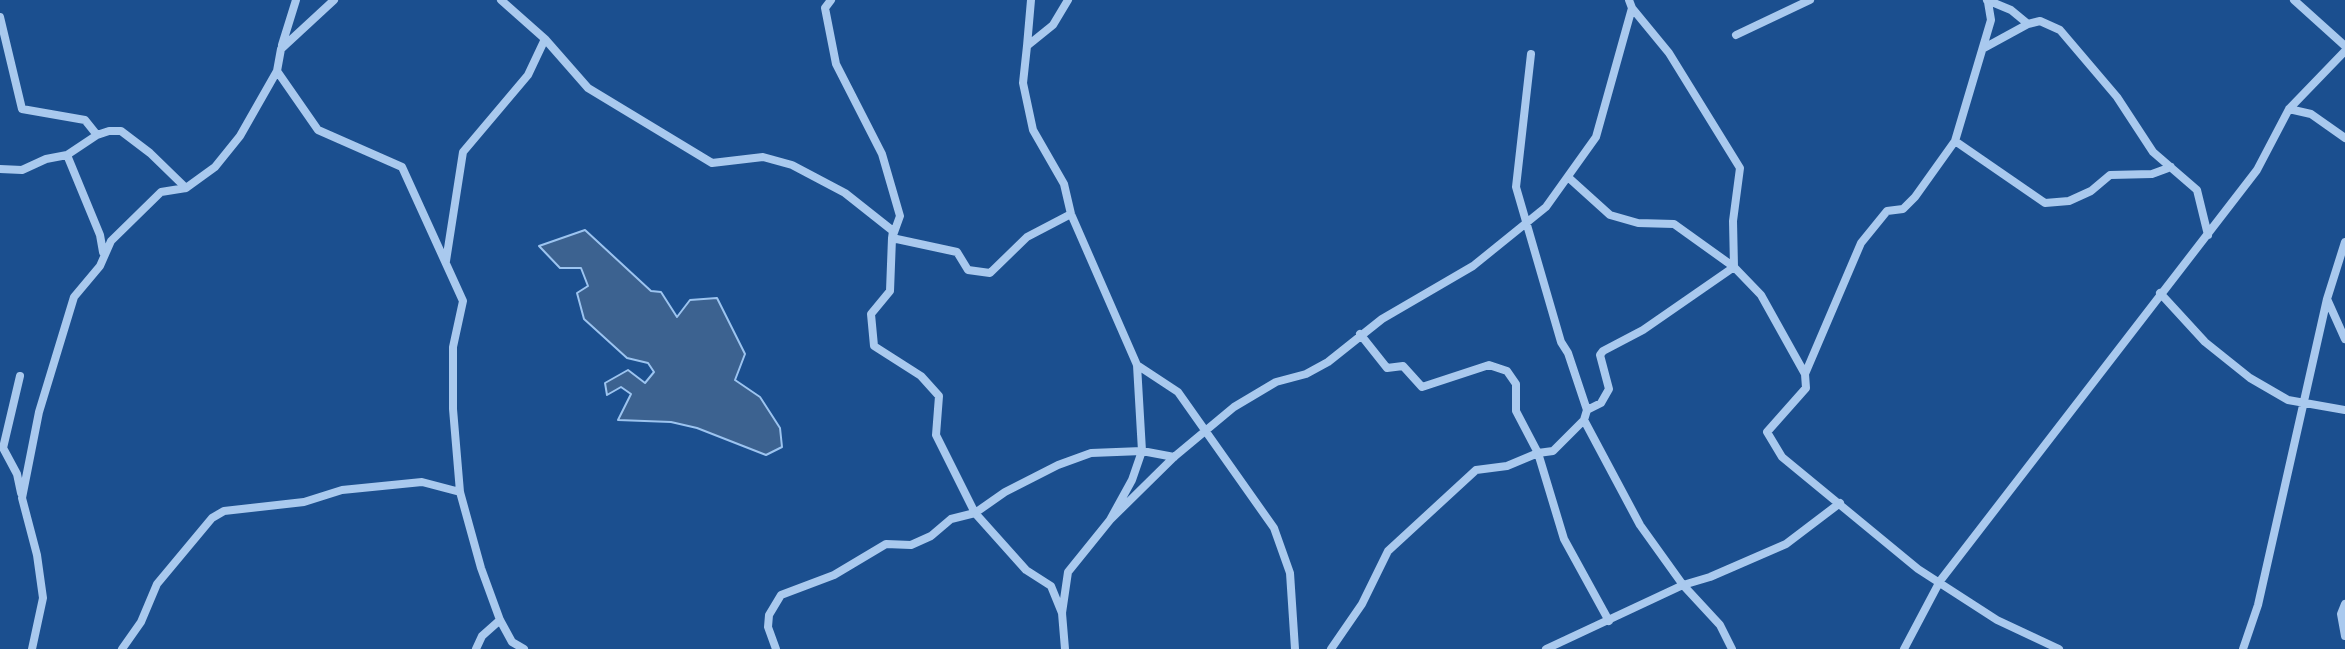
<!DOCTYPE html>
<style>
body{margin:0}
canvas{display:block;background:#1b4f8f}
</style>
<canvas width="2345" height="649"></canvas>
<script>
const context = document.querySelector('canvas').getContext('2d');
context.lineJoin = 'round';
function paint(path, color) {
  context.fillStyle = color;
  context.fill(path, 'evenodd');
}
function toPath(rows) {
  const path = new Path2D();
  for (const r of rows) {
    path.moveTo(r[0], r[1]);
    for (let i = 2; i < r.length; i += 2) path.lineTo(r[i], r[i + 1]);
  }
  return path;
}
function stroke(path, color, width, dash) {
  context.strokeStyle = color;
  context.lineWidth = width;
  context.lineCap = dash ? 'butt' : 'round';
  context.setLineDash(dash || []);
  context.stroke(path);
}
const water = toPath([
 [585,230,651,291,661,292,677,317,690,300,717,298,745,354,735,380,760,397,780,428,782,447,766,455,697,428,671,422,618,420,631,394,621,387,607,395,605,383,628,370,645,383,654,372,648,363,627,358,584,319,577,293,588,286,581,268,560,268,539,246,585,230]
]);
const street = toPath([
 [501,0,545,39,588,88,712,163,763,157,792,165,845,193,893,231,892,238,957,252,968,270,990,273,1027,237,1071,214],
 [831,0,825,8,836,64,882,154,900,216,892,238,890,291,871,314,874,346,921,376,939,396,936,435,975,513,1026,570,1051,586,1062,613],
 [1987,0,2011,10,2028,24,2040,21,2060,30,2117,97,2153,152,2197,190,2208,235],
 [2294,0,2345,46],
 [1632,8,1669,53,1740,168,1733,221,1734,267,1761,295,1805,374,1806,388,1767,432,1782,457,1918,569,1997,620,2059,649],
 [0,17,22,109,85,120,97,135],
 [1736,35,1810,0],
 [282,45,296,0],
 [1027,46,1031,0],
 [1984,48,2028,24],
 [1531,54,1516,187,1561,342,1568,353,1587,410,1584,420,1640,525,1683,585,1720,625,1732,649],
 [277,71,318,130,402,167,463,301,453,347,453,409,460,492,481,568,500,620,512,642,524,649],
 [2289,109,2311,114,2345,138],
 [1955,141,2045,203,2069,201,2091,191,2110,175,2152,174,2171,167],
 [0,169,22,170,46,159,67,155],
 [1569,178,1610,215,1638,223,1674,224,1734,267,1643,330,1603,351,1600,355,1609,389,1601,403,1587,410],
 [2345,242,2327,299,2345,339],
 [103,252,100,235,67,155,97,135,109,131,121,131,150,153,186,188],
 [446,261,463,152,528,75,545,39],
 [2160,293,2205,342,2250,378,2288,400,2345,410],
 [1360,334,1387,368,1403,366,1422,387,1489,365,1507,371,1516,384,1516,411,1538,453,1564,539,1609,621],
 [1137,365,1178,392,1274,528,1290,573,1295,649],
 [1805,374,1861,243,1887,211,1903,209,1915,197,1955,141,1991,20,1988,2],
 [20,376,3,448,17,474,21,493],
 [1110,520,1174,457,1234,407,1276,382,1306,374,1328,362,1382,319,1473,266,1546,207,1596,137,1632,8,1629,0],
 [2345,604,2341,614,2345,636],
 [32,649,43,598,37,555,22,498,39,412,74,297,100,266,111,241,161,192,186,188,215,167,240,136,277,71,281,49,334,0],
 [122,649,141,622,157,584,212,518,224,511,304,502,342,490,422,482,460,492],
 [476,649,482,636,500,620],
 [776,649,768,627,769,615,781,595,834,575,886,544,911,545,931,536,951,519,975,513,1005,492,1058,465,1091,453,1142,451,1174,457],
 [1065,649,1062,613,1068,572,1110,520,1132,480,1142,451,1137,365,1071,214,1064,184,1033,130,1023,83,1027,46,1053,25,1068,0],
 [1331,649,1362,604,1388,551,1476,470,1507,466,1538,453,1553,451,1584,420],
 [1546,649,1683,585,1710,577,1786,544,1840,503],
 [1904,649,1940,581,2257,170,2289,109,2345,51],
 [2243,649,2258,605,2327,299]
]);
paint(water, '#3c6290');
stroke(water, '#9cc4f0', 2);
stroke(street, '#a9c9ee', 8);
</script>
